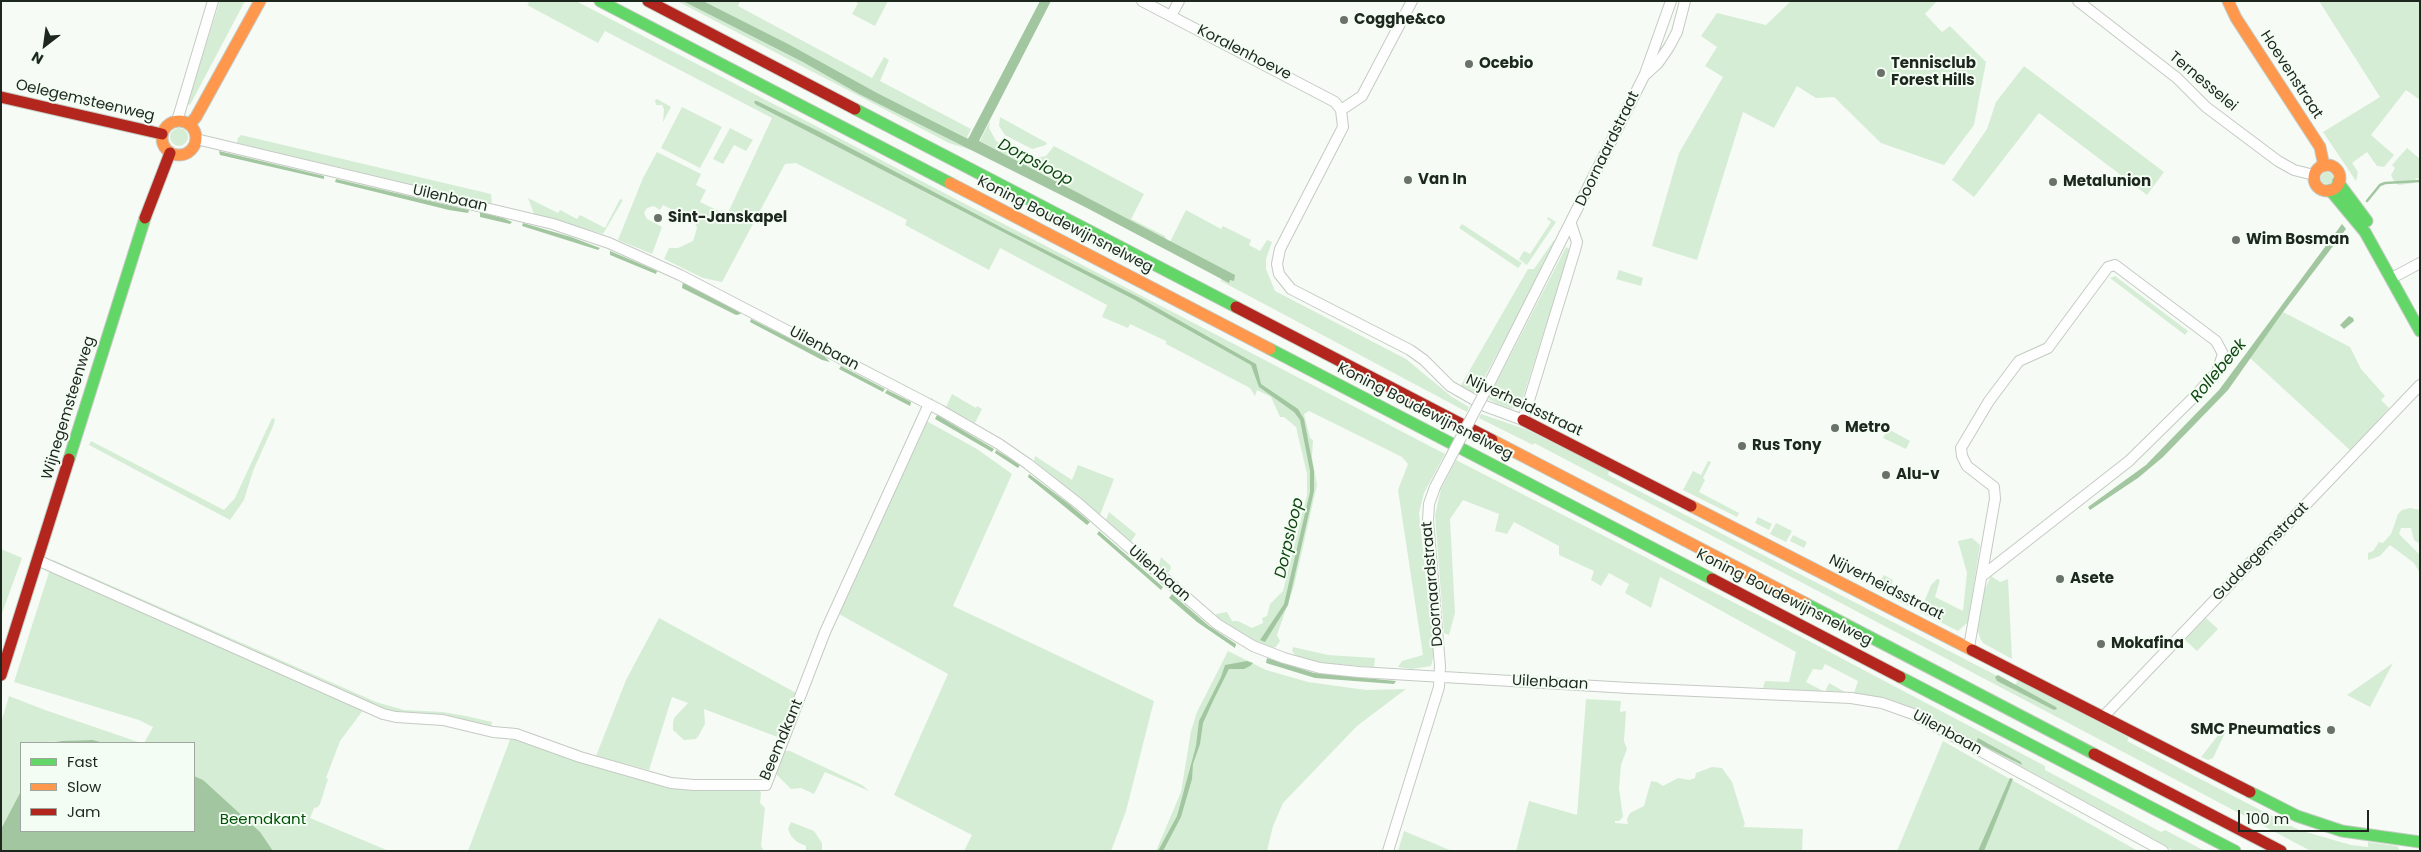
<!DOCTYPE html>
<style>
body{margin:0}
#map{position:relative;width:2421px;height:852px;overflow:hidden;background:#f6fbf5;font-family:Poppins,sans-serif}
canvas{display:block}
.frame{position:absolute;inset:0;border:2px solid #1e271e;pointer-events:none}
.legend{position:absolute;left:20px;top:742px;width:175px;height:90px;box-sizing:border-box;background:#f4fdf3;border:1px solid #9ea79e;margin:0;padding:6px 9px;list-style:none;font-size:15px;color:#1e271e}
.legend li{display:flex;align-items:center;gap:10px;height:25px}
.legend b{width:25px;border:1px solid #9ea79e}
.north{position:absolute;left:20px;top:20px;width:50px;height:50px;-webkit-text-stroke:4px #f4fdf3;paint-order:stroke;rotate:210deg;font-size:14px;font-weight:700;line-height:20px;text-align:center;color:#1e271e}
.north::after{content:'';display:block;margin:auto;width:18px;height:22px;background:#1e271e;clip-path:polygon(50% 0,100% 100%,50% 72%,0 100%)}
.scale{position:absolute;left:2238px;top:810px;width:131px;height:22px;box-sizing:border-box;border:2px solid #1e271e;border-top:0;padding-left:6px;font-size:15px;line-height:18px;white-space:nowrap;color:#1e271e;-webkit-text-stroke:4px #f4fdf3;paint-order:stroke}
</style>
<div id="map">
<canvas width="2421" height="852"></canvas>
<div class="frame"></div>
<ul class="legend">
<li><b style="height:6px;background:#63d668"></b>Fast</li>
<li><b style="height:6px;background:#ff974d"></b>Slow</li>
<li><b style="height:6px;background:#b3261e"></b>Jam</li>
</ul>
<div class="north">N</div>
<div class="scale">100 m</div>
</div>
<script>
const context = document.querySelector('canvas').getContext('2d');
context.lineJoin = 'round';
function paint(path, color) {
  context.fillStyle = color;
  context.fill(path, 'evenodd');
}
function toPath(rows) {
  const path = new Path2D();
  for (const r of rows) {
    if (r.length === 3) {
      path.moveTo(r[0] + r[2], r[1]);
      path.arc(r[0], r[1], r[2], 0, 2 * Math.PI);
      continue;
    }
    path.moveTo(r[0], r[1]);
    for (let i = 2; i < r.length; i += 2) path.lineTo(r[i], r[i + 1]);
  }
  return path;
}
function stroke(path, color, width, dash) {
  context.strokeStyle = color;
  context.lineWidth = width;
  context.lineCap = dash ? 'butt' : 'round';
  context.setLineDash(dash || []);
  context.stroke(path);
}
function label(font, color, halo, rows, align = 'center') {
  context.font = font + ' Poppins,sans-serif';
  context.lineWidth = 4;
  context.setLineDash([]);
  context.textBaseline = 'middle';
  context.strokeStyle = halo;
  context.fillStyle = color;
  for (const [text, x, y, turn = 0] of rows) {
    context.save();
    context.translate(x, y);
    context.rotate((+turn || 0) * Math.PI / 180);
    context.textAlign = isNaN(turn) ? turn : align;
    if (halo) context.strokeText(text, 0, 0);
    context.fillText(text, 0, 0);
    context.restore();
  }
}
const green = toPath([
 [220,1,245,1,190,105,188,104,189,97],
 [527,1,576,1,1445,454,1424,493,1419,513,1434,655,1431,666,1412,669,1398,667,1402,661,1423,655,1398,490,1408,464,1402,457,1309,411,1304,414,1310,438,1313,440,1312,457,1317,485,1294,586,1277,635,1280,641,1276,647,1272,648,1254,641,1216,617,1216,614,1227,612,1232,621,1238,621,1252,628,1263,623,1262,618,1267,616,1270,604,1283,591,1307,495,1307,474,1296,427,1284,417,1280,417,1271,397,1257,390,1255,396,1250,388,1166,344,1166,341,1130,324,1128,328,1102,317,1107,305,1000,248,989,270,905,225,907,220,796,163,785,164,722,282,703,278,664,259,669,248,678,248,693,241,697,228,694,221,663,205,660,210,654,206,647,208,644,213,647,219,662,227,652,254,618,240,643,178,657,152,701,174,696,185,706,190,700,202,727,215,772,118,605,31,598,43,527,5,529,3],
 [677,1,740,1,738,6,872,78,884,57,889,60,880,81,971,129,967,137,980,141,990,121,989,128,996,141,1033,159,1046,156,1054,146,1144,194,1131,219,1165,236,1166,240,1170,242,1186,210,1221,229,1223,226,1251,240,1249,245,1260,251,1267,240,1272,242,1266,259,1266,269,1275,291,1406,359,1452,397,1469,407,1467,412,1221,281,1221,278,984,154,949,143],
 [854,1,888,1,875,26,852,14,858,3],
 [1791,1,1937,1,1925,14,1942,32,1950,26,1986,62,1974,125,1944,165,1881,143,1834,97,1816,98,1797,86,1774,128,1743,112,1697,260,1652,246,1679,153,1723,77,1705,66,1717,47,1701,36,1717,13,1766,25],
 [2319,1,2420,1,2420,100,2406,90,2371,135,2394,155,2384,167,2377,166,2367,152,2352,163,2358,172,2356,181,2323,132,2380,97],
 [2024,66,2164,172,2147,195,2039,113,1974,197,1952,180,1987,129,1996,102],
 [657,99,671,107,663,122,664,109,662,105,656,105,655,100],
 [682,107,722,127,700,168,661,148],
 [1000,117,1047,143,1046,145,1032,149,1005,135,999,126],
 [179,137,9],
 [730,128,753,140,746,151,734,145,723,164,713,159],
 [241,135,491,194,492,202,490,203,237,143,238,138],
 [2407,148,2420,159,2420,179,2416,178,2414,183,2399,185,2395,183,2391,175,2395,168,2392,165],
 [2327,178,6],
 [528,198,558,213,560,210,577,219,580,215,605,228,620,199,623,200,603,234,534,214],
 [1548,217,1556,222,1527,265,1519,259,1524,251,1530,254,1551,222,1547,219],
 [1462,224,1522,263,1518,268,1459,228],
 [1554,240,1555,246,1475,395,1460,387,1528,269,1534,269],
 [1566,247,1570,249,1520,407,1511,409,1498,404,1488,399],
 [1619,270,1643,278,1641,286,1616,279],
 [2115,276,2188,331,2185,335,2110,278],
 [2283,312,2350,347,2361,369,2385,396,2381,400,2389,408,2351,451,2250,358],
 [952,394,976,408,977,406,982,409,975,423,946,407],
 [1481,414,1525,429,1609,470,1608,475,2015,685,2018,680,2129,738,2127,741,2299,830,2351,845,2368,847,2368,842,2397,846,2400,851,2311,851,1818,591,1534,443,1533,445,1479,418],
 [272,418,275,419,274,424,253,471,244,500,230,520,89,445,91,441,224,510,235,498],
 [923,419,977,449,1012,474,953,606,1154,701,1126,811,1111,851,964,851,972,835,894,795,948,674,837,613],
 [1888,429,1910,441,1906,449,1883,438],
 [1035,456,1072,480,1078,465,1114,479,1100,515,1034,461],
 [1456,460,1807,640,2045,766,2045,770,2161,832,2165,830,2205,851,2174,851,1913,708,1886,698,1854,693,1858,681,1825,664,1822,670,1813,669,1806,682,1825,692,1829,683,1845,692,1826,692,1763,688,1765,681,1789,682,1796,652,1660,577,1651,608,1625,593,1629,584,1609,573,1601,586,1591,580,1594,571,1559,555,1559,546,1514,522,1507,534,1495,531,1499,514,1463,500,1450,519,1455,613,1449,635,1444,633,1435,515,1441,489],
 [1708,461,1711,462,1703,478,1705,480,1699,492,1739,513,1737,517,1683,490,1693,471,1701,475],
 [2410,508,2420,510,2420,544,2414,540,2411,528,2401,528,2399,534,2420,555,2420,573,2414,563,2390,545,2380,556,2368,560,2368,553,2373,551,2379,542,2383,543,2391,534,2398,514,2402,510],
 [1109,512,1136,534,1130,543,1105,522],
 [1758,517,1772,524,1769,530,1755,523],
 [1776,523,1792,531,1786,542,1770,534],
 [1793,535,1807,542,1804,548,1790,541],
 [1972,538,1980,545,1968,622,1958,631,1920,612,1931,585,1937,579,1940,580,1935,597,1963,611,1967,573,1958,541],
 [1,549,22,558,1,616],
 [1161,557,1171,566,1170,571,1165,574,1158,567],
 [53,560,376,702,404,710,443,712,466,716,492,722,491,727,388,711,52,563],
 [50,569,364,709,340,741,326,778,328,779,320,804,318,807,314,808,310,818,389,851,268,851,194,784,194,743,144,743,153,727,139,720,14,682],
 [1884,575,1893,580,1891,585,1915,598,1914,601,1908,606,1876,589],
 [1991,576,2000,582,2008,579,2012,659,1983,643,1980,638,1978,631,1983,593],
 [659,618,798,694,780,738,704,709,705,724,699,735,696,739,684,740,673,730,673,723,674,718,688,703,672,697,649,770,596,756,626,680],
 [2206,618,2218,629,2197,651,2185,640],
 [1293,647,1328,655,1375,658,1374,667,1323,663,1296,656,1292,651],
 [1228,651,1266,670,1308,682,1366,690,1406,689,1357,726,1283,803,1273,826,1267,851,1156,851,1181,792,1191,731,1197,712],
 [2393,663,2370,707,2347,695],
 [9,696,45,710,141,743,104,743,93,740,21,743,21,791,1,829,1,723],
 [1586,699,1621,701,1620,712,1626,711,1624,741,1627,749,1621,765,1619,788,1623,817,1619,821,1615,821,1615,823,1628,824,1627,819,1630,813,1644,806,1651,781,1657,782,1663,786,1678,778,1689,780,1695,778,1696,773,1712,767,1722,768,1732,782,1745,824,1743,827,1803,829,1802,851,1516,851,1529,801,1577,815],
 [2223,729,2226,731,2213,758,2208,760,2201,757],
 [511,737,672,786,759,789,761,793,760,803,765,808,761,846,764,851,468,851],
 [1943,741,2010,779,2138,851,1897,851],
 [784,751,790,751,862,785,869,791,825,772,814,794,801,788,791,789,774,772],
 [791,822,814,831,822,843,822,851,806,851,806,846,797,842,791,836,788,829],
 [1404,831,1452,851,1398,851]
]);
const water = toPath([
 [683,1,703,1,790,45,877,93,968,139,1040,1,1051,1,979,141,1235,275,1234,281,1230,280,1229,283,1087,208,859,94,803,62],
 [754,101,757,101,818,131,1008,231,1140,298,1256,364,1261,384,1298,409,1304,419,1314,471,1314,491,1288,605,1265,642,1260,640,1284,604,1310,492,1310,471,1300,420,1294,412,1259,387,1251,365,1133,299,774,114,755,104],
 [219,151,324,176,324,179,220,155],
 [336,179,460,208,469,210,468,213,449,210,335,182],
 [480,212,503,218,512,222,510,224,480,217],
 [523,223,571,237,600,248,598,250,595,249,522,226],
 [2342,224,2346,229,2283,312,2228,390,2163,457,2138,478,2090,510,2088,507,2146,465,2219,390],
 [610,251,657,271,656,274,610,255],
 [683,282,739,312,741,314,736,315,682,288],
 [2349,316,2353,318,2354,321,2344,329,2340,325],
 [751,319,823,355,830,362,822,360,750,322],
 [841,366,885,389,884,390,883,392,839,369],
 [887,390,911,402,910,406,885,393],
 [937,415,994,449,992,452,935,419],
 [996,450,1020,465,1018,468,995,453],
 [1029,474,1069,504,1090,522,1087,525,1028,477],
 [1099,531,1163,587,1161,590,1097,534],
 [1172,594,1209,626,1236,644,1235,648,1197,622,1169,598],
 [1267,658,1314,673,1396,681,1394,684,1315,678,1266,663],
 [1247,661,1253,663,1250,666,1244,669,1229,669,1213,701,1203,723,1200,744,1193,764,1192,779,1181,817,1163,851,1158,851,1177,816,1196,746,1199,721,1221,677,1225,665],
 [1998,675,2056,707,2057,709,2054,710,1997,681,1995,677],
 [1978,738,2021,762,2022,765,1976,742],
 [93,740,104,743,48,743,62,741],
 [194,776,203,780,260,832,273,851,1,851,1,829,21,791,21,831,194,831],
 [2010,778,2013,779,1989,839,1984,851,1978,851]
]);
const stream = toPath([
 [2367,201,2380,185,2385,183,2420,181]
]);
const street = toPath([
 [1142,1,1335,102,1341,110,1343,127,1280,249,1277,264,1279,274,1291,289,1410,350,1424,360,1450,386,1485,406,1523,420,1575,250,1577,242,1571,224],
 [2078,1,2177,78,2206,107,2278,161,2294,170,2314,175],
 [1171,16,1179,1],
 [1646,74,1658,63,1669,47,1677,32,1685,1],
 [1341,110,1362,96,1412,1],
 [177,121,213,1],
 [196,139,553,224,609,243,680,275,940,410,999,444,1028,464,1079,504,1217,624,1253,646,1284,658,1320,668,1359,672,1629,688,1851,698,1882,703,1913,714,2163,851],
 [2392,278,2420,263],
 [1488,386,1645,74,1671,1],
 [37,560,383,714,396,717,443,720,493,732,516,734,580,757,671,783,694,785,766,785,825,632,929,404],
 [1969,647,1995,499,1994,487,1967,466,1962,456,1961,448,1989,401,2019,361,2048,348,2108,267,2115,265,2216,341,2223,354,2217,372,2193,398,2129,461,1982,576],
 [2103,717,2420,385],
 [1388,851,1439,687,1440,666,1428,520,1429,504,1435,487]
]);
const fast = toPath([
 [600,1,950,183],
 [855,109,1236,307],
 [2338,182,2367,221],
 [2330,190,2365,232,2420,331],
 [1270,349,1712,579],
 [69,459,145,218],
 [1805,603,2094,754],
 [1900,677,2235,851],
 [2250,792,2297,816,2342,831,2420,842]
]);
const slow = toPath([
 [2228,1,2236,18,2320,147,2324,166],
 [179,138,17],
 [190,124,196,117,260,1],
 [2327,178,13],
 [950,183,1270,349],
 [1492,440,1805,603],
 [1691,506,1972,650]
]);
const jam = toPath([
 [648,1,855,109],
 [1,97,162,134],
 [145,218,170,153],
 [1236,307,1492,440],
 [1523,420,1691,506],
 [1712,579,1900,677],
 [1972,650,2250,792],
 [1,675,69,459],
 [2094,754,2281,851]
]);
const streetBridge = toPath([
 [1435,487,1488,386]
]);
const markers = [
 [1344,20,5,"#6a7169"],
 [1469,64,5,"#6a7169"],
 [1881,73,5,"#6a7169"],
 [1408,180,5,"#6a7169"],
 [2053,182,5,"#6a7169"],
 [658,218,5,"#6a7169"],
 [2236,240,5,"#6a7169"],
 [1835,428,5,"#6a7169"],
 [1742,446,5,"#6a7169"],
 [1886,475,5,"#6a7169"],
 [2060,579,5,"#6a7169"],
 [2101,644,5,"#6a7169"],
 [2331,730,5,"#6a7169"]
];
const poiNames = [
 ["Cogghe&co",1354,20],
 ["Ocebio",1479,64],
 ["Tennisclub",1891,64],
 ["Forest Hills",1891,81],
 ["Van In",1418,180],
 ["Metalunion",2063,182],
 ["Sint-Janskapel",668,218],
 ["Wim Bosman",2246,240],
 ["Metro",1845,428],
 ["Rus Tony",1752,446],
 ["Alu-v",1896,475],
 ["Asete",2070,579],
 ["Mokafina",2111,644],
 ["SMC Pneumatics",2321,730,"right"]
];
const streetNames = [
 ["Koralenhoeve",1244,53,27],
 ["Hoevenstraat",2291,75,57],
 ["Ternesselei",2203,82,40],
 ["Oelegemsteenweg",85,101,13],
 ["Doornaardstraat",1608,149,-64],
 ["Uilenbaan",450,199,13],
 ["Koning Boudewijnsnelweg",1065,225,27],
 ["Uilenbaan",824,349,28],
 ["Nijverheidsstraat",1524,406,25],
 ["Wijnegemsteenweg",69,408,-73],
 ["Koning Boudewijnsnelweg",1425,412,27],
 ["Guddegemstraat",2261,552,-46],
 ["Uilenbaan",1159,574,41],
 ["Doornaardstraat",1433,584,-95],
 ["Nijverheidsstraat",1886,588,27],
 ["Koning Boudewijnsnelweg",1784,598,27],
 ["Uilenbaan",1550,683,3],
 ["Uilenbaan",1947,733,29],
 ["Beemdkant",782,740,-67]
];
const parkNames = [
 ["Beemdkant",263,820]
];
const waterNames = [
 ["Dorpsloop",1035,163,28],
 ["Rollebeek",2219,371,-50],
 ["Dorpsloop",1290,538,-77]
];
paint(green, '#d6edd5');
paint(water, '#a2c7a0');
stroke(stream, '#a2c7a0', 2.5);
stroke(street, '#c4cbc3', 12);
stroke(fast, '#c4cbc3', 13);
stroke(slow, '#c4cbc3', 13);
stroke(jam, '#c4cbc3', 13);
stroke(street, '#fefefe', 10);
stroke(fast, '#63d668', 11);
stroke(slow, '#ff974d', 11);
stroke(jam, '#b3261e', 11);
stroke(streetBridge, '#c4cbc3', 12, []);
stroke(streetBridge, '#fefefe', 10);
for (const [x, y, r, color] of markers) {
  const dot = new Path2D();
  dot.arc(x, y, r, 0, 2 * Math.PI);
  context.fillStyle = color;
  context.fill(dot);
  stroke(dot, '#f4fdf3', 2);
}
label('bold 15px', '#1e271e', '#f4fdf3', poiNames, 'left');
label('15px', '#1e271e', '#f4fdf3', streetNames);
label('15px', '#025208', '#f4fdf3', parkNames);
label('italic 16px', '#104612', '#f4fdf3', waterNames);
</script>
